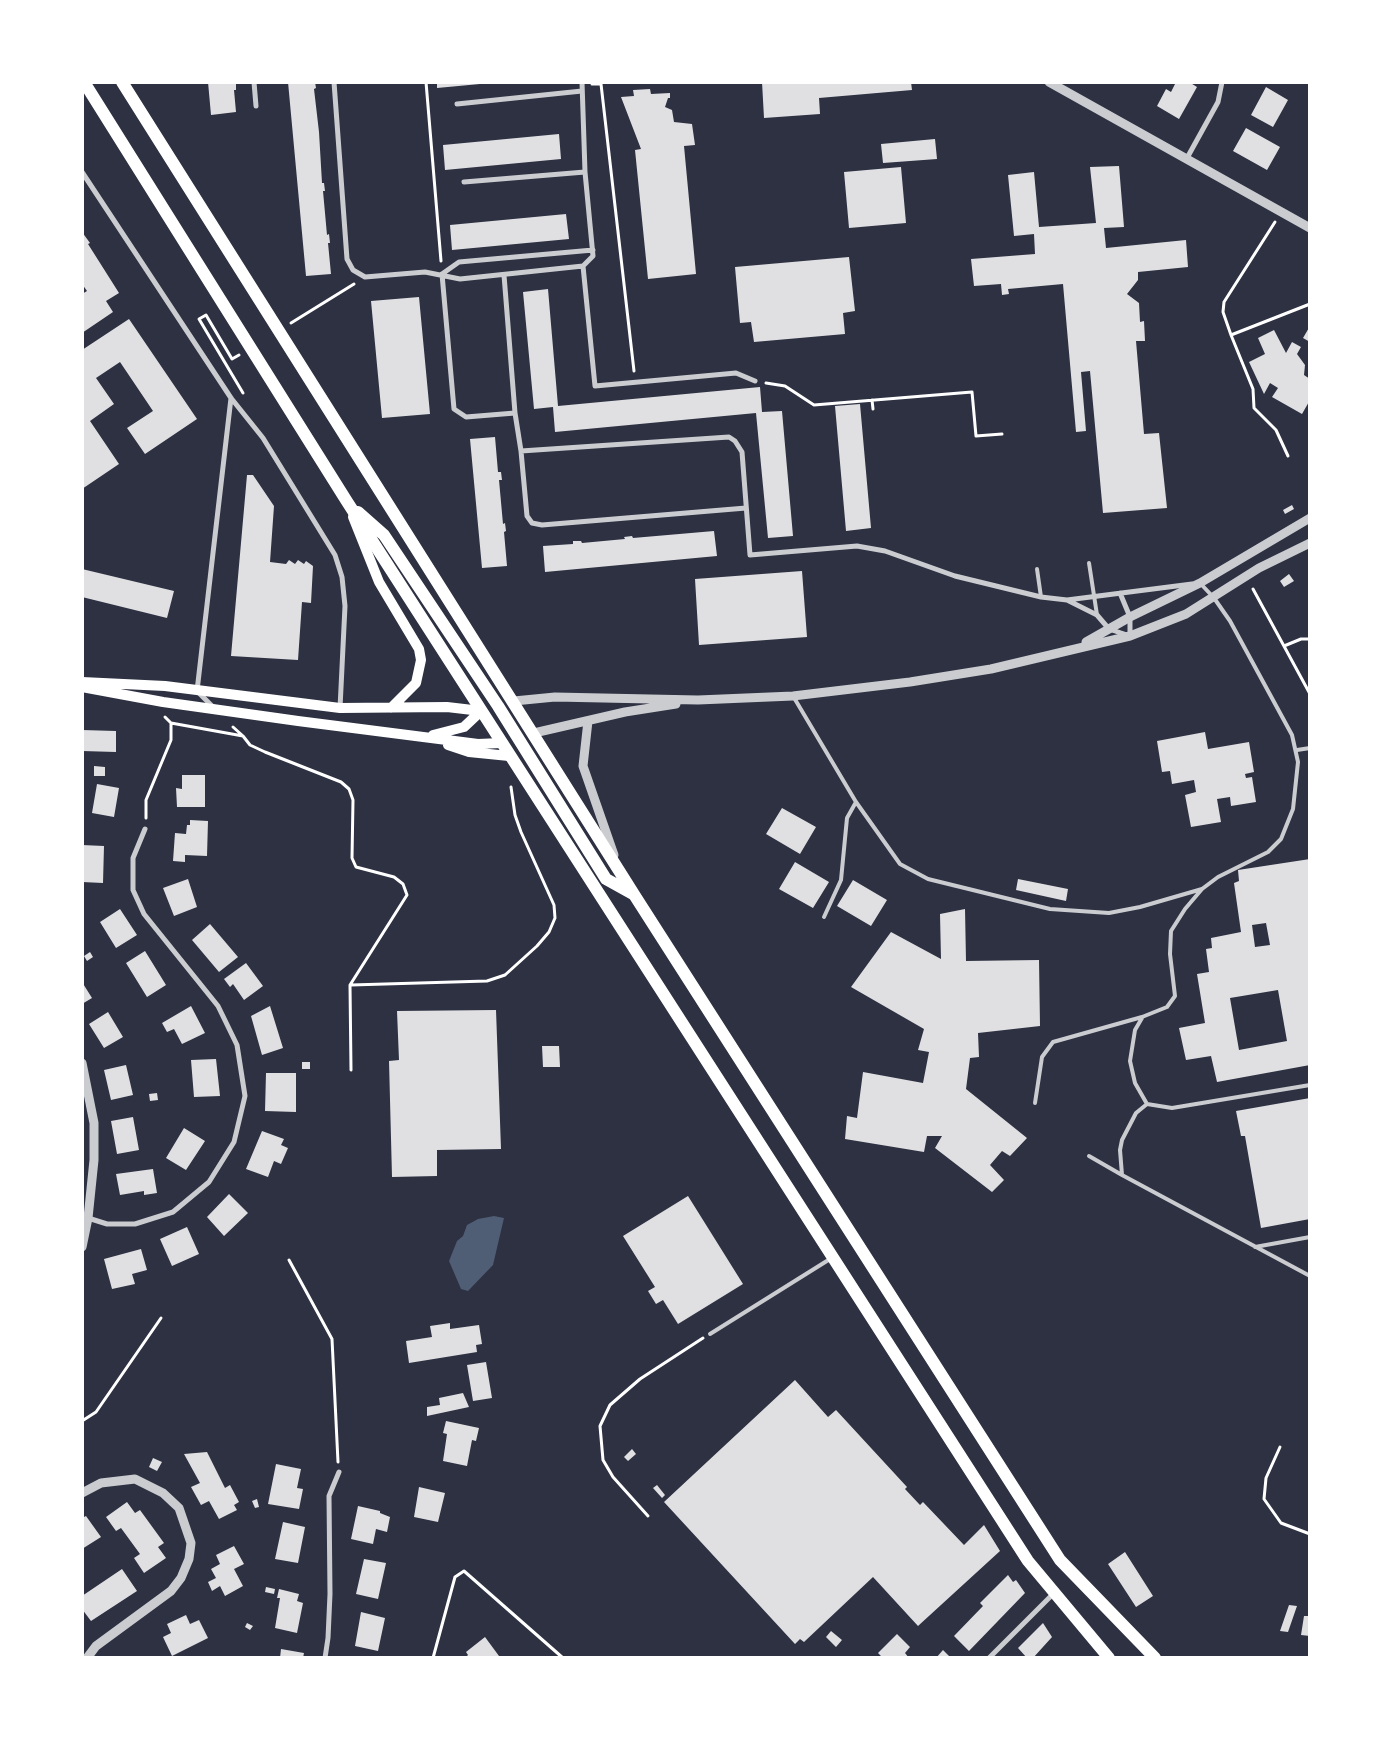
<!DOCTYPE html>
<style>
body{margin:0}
#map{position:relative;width:1392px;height:1740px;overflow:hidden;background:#2d3142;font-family:"Crimson Pro",serif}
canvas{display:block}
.frame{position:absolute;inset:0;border:84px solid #fff;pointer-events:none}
</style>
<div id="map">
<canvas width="1392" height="1740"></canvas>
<div class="frame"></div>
</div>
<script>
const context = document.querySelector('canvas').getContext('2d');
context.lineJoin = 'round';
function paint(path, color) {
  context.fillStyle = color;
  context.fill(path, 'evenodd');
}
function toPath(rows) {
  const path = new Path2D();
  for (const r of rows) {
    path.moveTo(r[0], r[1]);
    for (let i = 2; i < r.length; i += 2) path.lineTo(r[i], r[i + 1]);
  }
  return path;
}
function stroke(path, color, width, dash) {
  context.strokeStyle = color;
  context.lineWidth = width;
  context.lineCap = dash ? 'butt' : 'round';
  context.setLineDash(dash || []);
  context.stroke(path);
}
const water = toPath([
 [494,1216,504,1218,493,1265,468,1291,461,1289,449,1261,457,1241,463,1236,467,1225,478,1219]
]);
const building = toPath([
 [208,82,236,82,236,90,234,90,236,112,211,115],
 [288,82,315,82,316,88,314,89,319,132,322,183,324,183,325,191,323,191,327,235,329,234,330,243,328,243,331,274,306,276],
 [437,82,480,82,480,84,437,88],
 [762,82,911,82,912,90,819,98,820,114,764,118],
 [1176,82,1189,82,1197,87,1179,119,1157,106,1166,89,1171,92],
 [1266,87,1288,100,1273,127,1251,115],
 [650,89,651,94,670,93,670,98,668,98,665,107,672,110,674,122,692,124,695,145,684,146,696,274,648,279,635,150,641,149,621,97,634,96,633,90],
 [1246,128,1280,147,1267,170,1233,151],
 [559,134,561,159,445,170,443,145],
 [935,139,937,159,883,163,881,144],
 [1119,166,1124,227,1104,228,1106,248,1186,240,1188,267,1138,272,1138,280,1127,294,1139,303,1140,322,1144,321,1145,341,1136,341,1144,434,1159,433,1167,508,1103,513,1090,371,1081,372,1086,431,1076,432,1063,284,1008,289,1009,294,1002,295,1001,284,974,286,971,259,1035,254,1034,234,1014,236,1008,175,1034,172,1039,227,1096,223,1090,167],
 [901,167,906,223,849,228,844,172],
 [566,214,569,239,452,250,450,225],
 [82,232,90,243,88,244,119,293,106,301,113,312,82,333,82,294,87,291,82,284],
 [849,257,855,311,843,313,845,334,754,342,751,322,740,323,735,267],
 [548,289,558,406,760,387,762,412,782,411,793,536,768,538,756,413,555,432,553,407,534,409,523,292],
 [419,297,430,414,382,418,371,301],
 [129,319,197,419,145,454,127,428,153,411,120,362,96,378,114,404,90,421,119,464,82,489,82,350],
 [1310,326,1310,342,1303,338],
 [1274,330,1286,353,1292,342,1301,347,1297,354,1305,365,1304,375,1310,379,1310,400,1302,414,1272,397,1278,388,1270,383,1264,394,1249,362,1265,354,1258,338],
 [860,404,871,528,846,531,835,406],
 [495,437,498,472,501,472,502,480,499,480,503,524,505,523,506,531,504,532,507,566,482,568,470,439],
 [247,475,253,475,274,506,270,562,286,564,289,560,295,564,298,560,304,564,306,561,313,566,311,603,302,602,298,660,231,656],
 [1292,505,1294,509,1285,514,1283,510],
 [714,531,717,556,545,572,543,546,573,544,573,541,581,541,582,543,625,539,624,537,632,536,633,538],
 [82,569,174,591,167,618,82,597],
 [802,571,807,637,699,645,695,579],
 [1289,574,1294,581,1284,587,1280,581],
 [82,730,116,731,116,752,82,751],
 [1205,732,1208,749,1249,742,1254,772,1245,774,1246,778,1252,777,1256,802,1231,806,1230,797,1217,799,1221,822,1191,827,1185,795,1196,792,1194,780,1172,784,1170,771,1162,772,1157,741],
 [94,766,105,767,105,776,94,776],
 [182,775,205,775,205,807,177,807,176,788,182,789],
 [97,784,119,788,114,817,92,813],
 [782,808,816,827,800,854,766,834],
 [190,820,208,821,207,856,185,855,185,862,173,861,175,833,186,834,187,825,190,825],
 [82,845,104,846,103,883,82,882],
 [1310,859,1310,1065,1217,1082,1211,1056,1186,1060,1179,1028,1205,1023,1197,974,1209,972,1206,949,1212,948,1211,938,1241,932,1234,883,1239,881,1238,870],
 [1266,923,1270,945,1255,947,1252,925],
 [1278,990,1287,1041,1239,1050,1230,998],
 [795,862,829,882,813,908,779,889],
 [188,879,197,907,174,916,163,888],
 [1018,879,1068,889,1066,901,1016,890],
 [853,880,887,900,871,926,837,906],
 [120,909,137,935,116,948,100,922],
 [965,909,966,961,1039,960,1040,1026,978,1033,979,1057,970,1058,966,1089,1027,1138,1010,1156,1002,1151,990,1165,1004,1180,992,1192,935,1148,942,1136,927,1136,924,1152,845,1139,847,1116,857,1118,863,1072,923,1083,929,1052,918,1050,924,1029,851,987,891,932,941,959,940,914],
 [210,924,238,957,219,972,192,940],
 [145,951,166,985,147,997,126,963],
 [90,952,93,957,87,961,84,956],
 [246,963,263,986,244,1000,233,984,230,987,224,979],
 [82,982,92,998,82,1004],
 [191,1006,205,1033,182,1044,174,1029,167,1032,162,1023],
 [270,1006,283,1048,262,1055,251,1016],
 [496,1010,501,1149,437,1150,437,1176,392,1177,389,1061,399,1060,397,1011],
 [108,1012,123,1037,104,1048,89,1024],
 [542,1046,559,1046,560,1067,543,1067],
 [216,1059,220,1096,194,1097,191,1060],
 [302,1062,310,1062,310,1069,302,1069],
 [126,1065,133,1095,111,1100,104,1070],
 [266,1073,296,1073,296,1112,265,1111],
 [157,1093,158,1100,150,1101,149,1094],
 [1310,1098,1310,1219,1261,1228,1245,1136,1241,1136,1236,1111],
 [133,1117,139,1150,117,1154,111,1121],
 [184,1128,205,1141,186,1170,166,1158],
 [262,1131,284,1139,281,1145,288,1148,281,1164,274,1161,268,1177,246,1169],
 [153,1169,157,1193,144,1195,144,1191,120,1195,116,1174],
 [229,1194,248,1213,224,1236,207,1217],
 [688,1196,743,1284,678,1324,663,1300,656,1304,648,1291,655,1287,623,1236],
 [187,1227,199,1254,172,1266,160,1239],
 [141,1249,147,1270,132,1274,135,1284,112,1289,104,1259],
 [450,1323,450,1329,479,1325,482,1344,476,1345,477,1352,409,1363,406,1341,432,1337,430,1326],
 [486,1362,492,1398,473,1401,467,1365],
 [795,1380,828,1417,836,1410,907,1487,905,1489,920,1505,923,1502,964,1545,984,1525,1000,1551,918,1626,873,1577,804,1642,800,1639,795,1644,664,1502],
 [463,1393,469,1407,427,1416,427,1407,440,1405,439,1398],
 [446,1421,479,1428,476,1441,472,1440,467,1466,443,1461,447,1434,443,1433],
 [632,1449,636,1454,628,1461,624,1457],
 [207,1452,225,1488,230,1485,239,1502,234,1505,237,1510,219,1519,209,1501,201,1505,191,1487,200,1483,184,1454],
 [153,1458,162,1462,157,1471,149,1467],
 [276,1464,301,1469,297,1488,303,1489,299,1509,268,1504],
 [657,1485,665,1495,662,1498,653,1488],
 [419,1487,445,1493,438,1522,414,1517],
 [257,1499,259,1507,255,1508,252,1501],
 [127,1502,135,1513,140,1510,164,1543,158,1547,166,1558,144,1573,134,1558,140,1554,121,1528,116,1531,106,1517],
 [358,1506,380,1511,380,1513,390,1517,387,1532,376,1529,373,1544,351,1539],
 [86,1516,101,1537,82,1549,82,1518],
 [283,1522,305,1527,298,1563,275,1559],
 [234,1546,244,1564,234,1569,243,1586,225,1596,220,1586,212,1591,208,1582,216,1578,211,1569,220,1564,216,1555],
 [1125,1552,1153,1596,1136,1607,1108,1564],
 [364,1559,386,1563,378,1599,356,1594],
 [122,1569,137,1591,91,1621,82,1609,82,1596],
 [1008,1575,1013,1582,1016,1580,1025,1593,969,1651,954,1636,983,1606,980,1603],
 [266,1587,275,1589,274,1594,265,1592],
 [279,1589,299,1594,297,1601,303,1603,297,1633,275,1628,280,1598,277,1598],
 [1289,1605,1297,1606,1288,1632,1280,1631],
 [361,1612,385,1618,378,1651,355,1646],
 [186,1615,190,1624,199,1620,208,1638,172,1656,163,1637,171,1633,167,1624],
 [1304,1616,1310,1616,1310,1636,1301,1635],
 [247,1623,253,1626,250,1630,245,1627],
 [1043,1623,1052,1637,1033,1658,1027,1658,1018,1648],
 [831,1631,842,1640,836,1647,826,1637],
 [897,1634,910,1647,905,1653,909,1658,883,1658,878,1653],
 [485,1637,499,1656,465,1658,468,1655,466,1652],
 [281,1649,304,1653,303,1658,280,1658],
 [943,1650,951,1658,936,1658]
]);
const path = toPath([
 [426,82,441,261],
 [592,84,601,84,634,371],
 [291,323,354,284],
 [1231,335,1223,312,1224,302,1275,222],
 [239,355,232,359,206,315,199,319,243,393],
 [766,383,785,386,814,405,972,392,976,436,1002,434],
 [872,400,873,409],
 [1288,456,1276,430,1254,408,1253,389,1231,335,1310,304],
 [1253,589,1310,694],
 [1284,646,1301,639,1310,639],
 [171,723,243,736,250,745,265,752,341,782,349,789,353,800,352,858,356,867,394,877,403,884,407,895,350,985,351,1070],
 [233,727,243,736],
 [146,818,146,800,171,740,171,723,165,717],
 [351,985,487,981,505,975,537,946,549,932,555,918,554,905,521,832,515,815,511,787],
 [289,1260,332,1339,338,1462],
 [82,1421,96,1412,161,1318],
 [1280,1447,1266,1478,1264,1499,1281,1523,1310,1534],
 [648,1516,613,1477,603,1460,600,1426,610,1405,640,1379,703,1338],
 [433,1658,455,1577,464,1571,563,1658]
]);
const service = toPath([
 [1089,563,1097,615],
 [1037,569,1041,597],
 [793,696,856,802,900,864,928,879,1050,909,1109,913,1140,907,1202,889,1218,877,1268,852,1281,839,1293,809,1298,762,1292,735,1230,621,1214,598,1200,583],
 [1297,750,1310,748],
 [824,917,841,880,847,818,856,802],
 [1142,1018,1135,1030,1130,1061,1135,1083,1147,1104,1172,1108,1310,1085],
 [1035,1103,1042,1057,1053,1042,1142,1017,1167,1007,1175,996,1170,954,1171,931,1185,909,1202,889],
 [1147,1104,1136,1113,1122,1140,1120,1150,1122,1175,1310,1276],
 [1089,1156,1122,1175],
 [1255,1247,1310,1237],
 [710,1334,830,1259]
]);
const minor = toPath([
 [254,82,256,106],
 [334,82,347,259,353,270,365,277,425,272,460,279,583,266,593,256,585,172,582,82],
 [457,104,582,91],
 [1187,158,1218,102,1222,82],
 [82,172,231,398,263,438,335,555,342,577,345,606,340,708],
 [464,182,585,172],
 [583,266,595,386,736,373,755,381],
 [442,274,454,409,466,417,515,413,504,275],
 [442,274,459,262,593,250],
 [515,413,521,451,527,516,532,523,542,525,746,508],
 [521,451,729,437,735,441,742,452,750,555,857,546,885,551,955,576,1041,597,1067,600,1192,584],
 [1067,600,1097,615,1109,629,1130,636,1130,617,1120,593],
 [213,707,197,691,231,398],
 [88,1218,107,1224,135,1224,173,1212,209,1182,234,1142,245,1096,237,1045,218,1006,144,914,133,890,133,858,145,829],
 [325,1658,328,1638,330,1594,329,1496,339,1472],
 [989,1658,1054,1593]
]);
const tertiary = toPath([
 [1049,82,1310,228],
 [1086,642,1130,617,1200,583,1310,518],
 [514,701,555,697,698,700,793,696,910,682,991,669,1130,636,1186,614,1259,568,1310,543],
 [588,721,583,766,614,855],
 [534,733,625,712,676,704],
 [82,1063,94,1123,94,1160,88,1218,82,1247],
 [82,1493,101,1483,135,1479,163,1493,179,1508,191,1543,189,1559,181,1578,171,1591,96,1646,87,1658]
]);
const secondary = toPath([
 [353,517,379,582,419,649,421,660,416,683,391,708],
 [82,682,165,686,340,708,447,707,481,711],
 [82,687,163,702,298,721,478,744,501,743],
 [433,735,464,727,481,711],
 [448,745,469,752,509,756]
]);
const primary = toPath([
 [84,82,346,500,1028,1561,1109,1658],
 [122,82,635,896,1060,1560,1155,1658],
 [358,512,384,535,498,706,606,879,633,894]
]);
paint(water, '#4f5d75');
paint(building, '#e0e0e3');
stroke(path, '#fff', 3);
stroke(service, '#caccd0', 4);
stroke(minor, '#caccd0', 5);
stroke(tertiary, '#caccd0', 9);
stroke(secondary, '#fff', 10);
stroke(primary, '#fff', 12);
</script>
